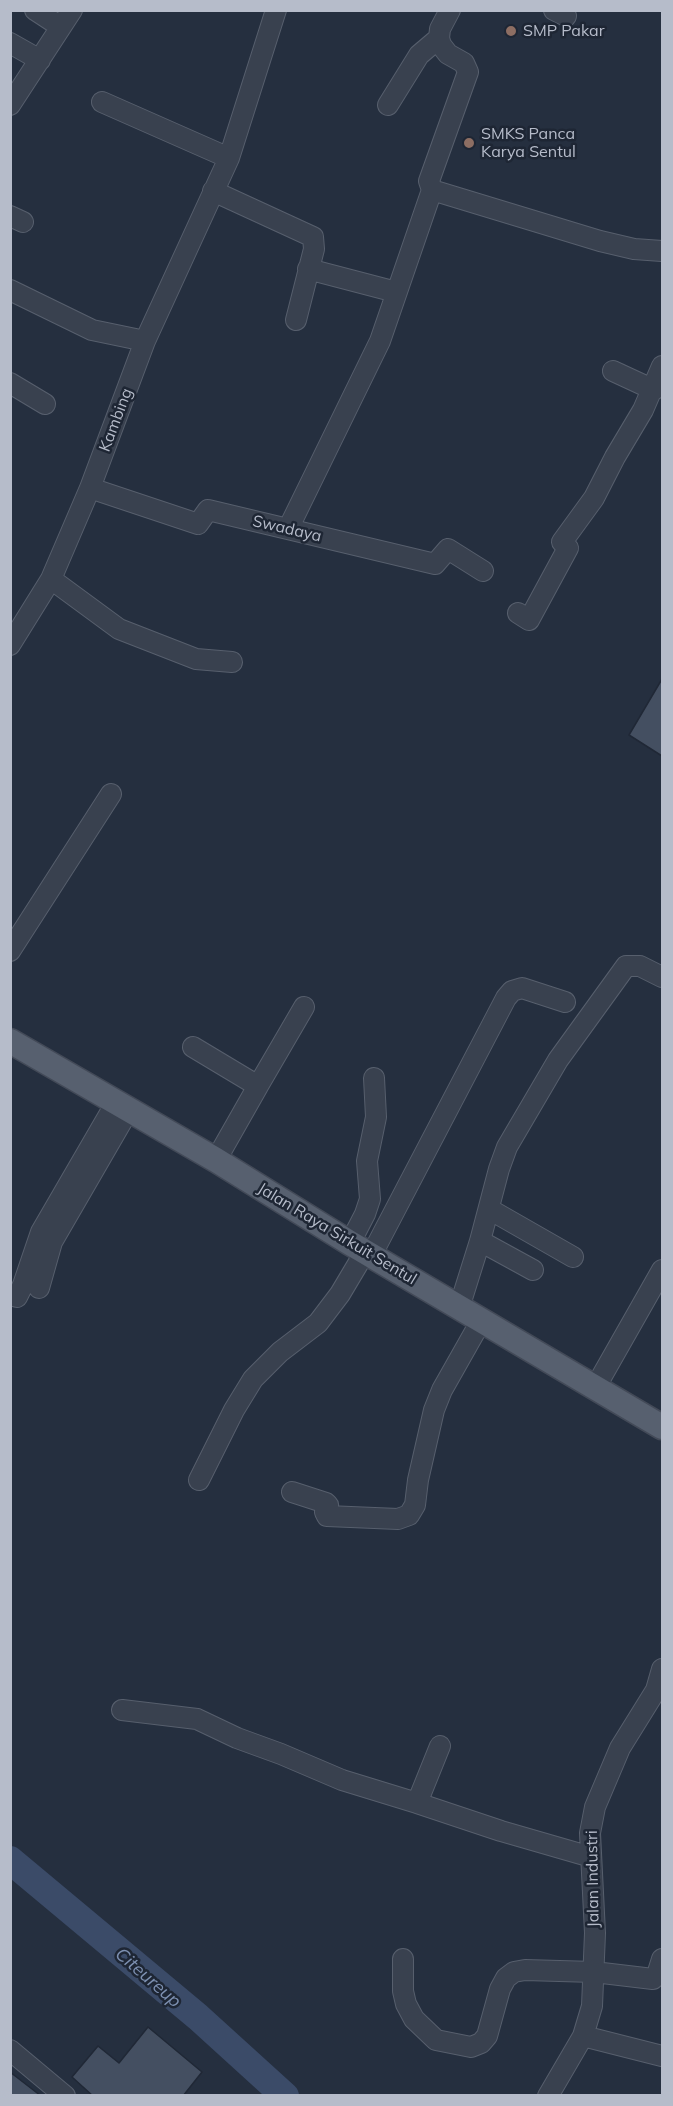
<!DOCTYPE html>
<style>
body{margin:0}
#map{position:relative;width:673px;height:2106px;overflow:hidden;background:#252f3f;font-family:Mulish,sans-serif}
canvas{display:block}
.frame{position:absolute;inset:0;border:12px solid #b6bcca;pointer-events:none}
</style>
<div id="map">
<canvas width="673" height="2106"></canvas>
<div class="frame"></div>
</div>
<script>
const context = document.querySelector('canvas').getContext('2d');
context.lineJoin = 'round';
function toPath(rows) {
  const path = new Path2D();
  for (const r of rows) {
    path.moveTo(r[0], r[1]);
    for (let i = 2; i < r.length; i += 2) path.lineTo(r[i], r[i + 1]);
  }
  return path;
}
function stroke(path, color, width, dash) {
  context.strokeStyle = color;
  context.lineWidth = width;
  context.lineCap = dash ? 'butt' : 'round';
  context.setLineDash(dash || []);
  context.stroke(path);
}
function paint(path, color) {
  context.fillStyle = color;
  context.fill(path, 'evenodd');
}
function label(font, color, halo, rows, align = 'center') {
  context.font = font + ' Mulish,sans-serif';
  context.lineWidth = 5;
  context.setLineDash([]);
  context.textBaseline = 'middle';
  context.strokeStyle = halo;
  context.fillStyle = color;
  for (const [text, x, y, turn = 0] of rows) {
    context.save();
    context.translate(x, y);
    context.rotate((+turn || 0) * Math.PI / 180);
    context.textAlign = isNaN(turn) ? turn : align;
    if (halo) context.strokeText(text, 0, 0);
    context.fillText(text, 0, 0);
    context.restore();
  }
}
const river = toPath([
 [10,1860,198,2017,285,2096]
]);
const building = toPath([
 [662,679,662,756,629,735,662,679],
 [148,2027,202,2072,183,2096,93,2096,72,2077,98,2046,119,2063,148,2027],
 [10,2072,41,2096,10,2096,10,2072]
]);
const minor = toPath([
 [35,10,61,27],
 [450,10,440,29,439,38,441,45,448,54,464,63,468,72,429,181,432,190,600,241,634,249,662,251],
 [554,10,566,16],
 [10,43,40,60],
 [102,102,229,158],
 [10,105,72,10],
 [388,105,419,55,439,38],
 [213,191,313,237,314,249,296,320],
 [10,216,23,222],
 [308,269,396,292],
 [10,290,92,330,145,341],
 [613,371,654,390],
 [10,383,45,404],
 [90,488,198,524,208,510,435,564,448,549,483,571],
 [288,529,380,341,432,190],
 [51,579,119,629,196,659,232,662],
 [518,613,529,620,568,548,562,542,594,498,615,457,643,410,662,366],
 [10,645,51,579,90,488,145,341,229,158,276,10],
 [10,951,111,794],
 [193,1047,258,1086,216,1160],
 [258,1086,304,1007],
 [489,1209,573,1257],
 [480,1241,533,1270],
 [350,1243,365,1214,370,1199,367,1161,376,1117,374,1078],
 [371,1256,506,998,512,991,522,988,565,1002],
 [39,1288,52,1242,129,1109],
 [10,1295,17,1297,23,1285,41,1232,117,1101],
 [459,1308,480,1241,499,1169,507,1147,558,1060,626,966,640,966,662,977],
 [595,1388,662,1270],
 [199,1480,234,1410,253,1379,280,1352,318,1323,340,1294,365,1252],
 [292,1492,326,1503,328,1505,325,1512,327,1516,398,1519,409,1515,415,1505,418,1480,434,1410,442,1390,481,1321],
 [122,1710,197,1719,237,1738,281,1754,342,1780,417,1803,501,1831,591,1857],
 [417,1803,440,1746],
 [403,1959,403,1991,406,2004,414,2019,436,2040,471,2047,481,2043,487,2036,500,1989,506,1978,514,1972,525,1970,594,1972,653,1979,657,1975,662,1959],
 [583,2036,662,2056],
 [10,2050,65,2096],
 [548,2096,583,2036,592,2006,595,1933,590,1833,595,1807,620,1748,656,1690,662,1669]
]);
const major = toPath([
 [10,1041,216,1160,350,1243,662,1427]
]);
const markers = [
 [511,31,6,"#8d6e63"],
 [469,143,6,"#8d6e63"]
];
const poiNames = [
 ["SMP Pakar",523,31],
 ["SMKS Panca",481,134],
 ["Karya Sentul",481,152]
];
const streetNames = [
 ["Kambing",116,420,-69],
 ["Swadaya",287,529,13],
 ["Jalan Raya Sirkuit Sentul",337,1234,31],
 ["Jalan Industri",593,1879,-91]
];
const waterNames = [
 ["Citeureup",148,1978,41]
];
stroke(river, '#3b4b68', 28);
paint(building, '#444f61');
stroke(building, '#202836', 1.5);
stroke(minor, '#575f6d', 22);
stroke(major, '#434a58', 27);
stroke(minor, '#39414f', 20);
stroke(major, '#57606f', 24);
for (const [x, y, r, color] of markers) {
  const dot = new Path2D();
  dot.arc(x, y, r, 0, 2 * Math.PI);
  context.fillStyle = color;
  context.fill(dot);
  stroke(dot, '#1e2634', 2);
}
label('16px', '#b6bcca', '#1e2634', poiNames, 'left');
label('16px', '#b6bcca', '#1e2634', streetNames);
label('italic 18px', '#7d90b1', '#1e2634', waterNames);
</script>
